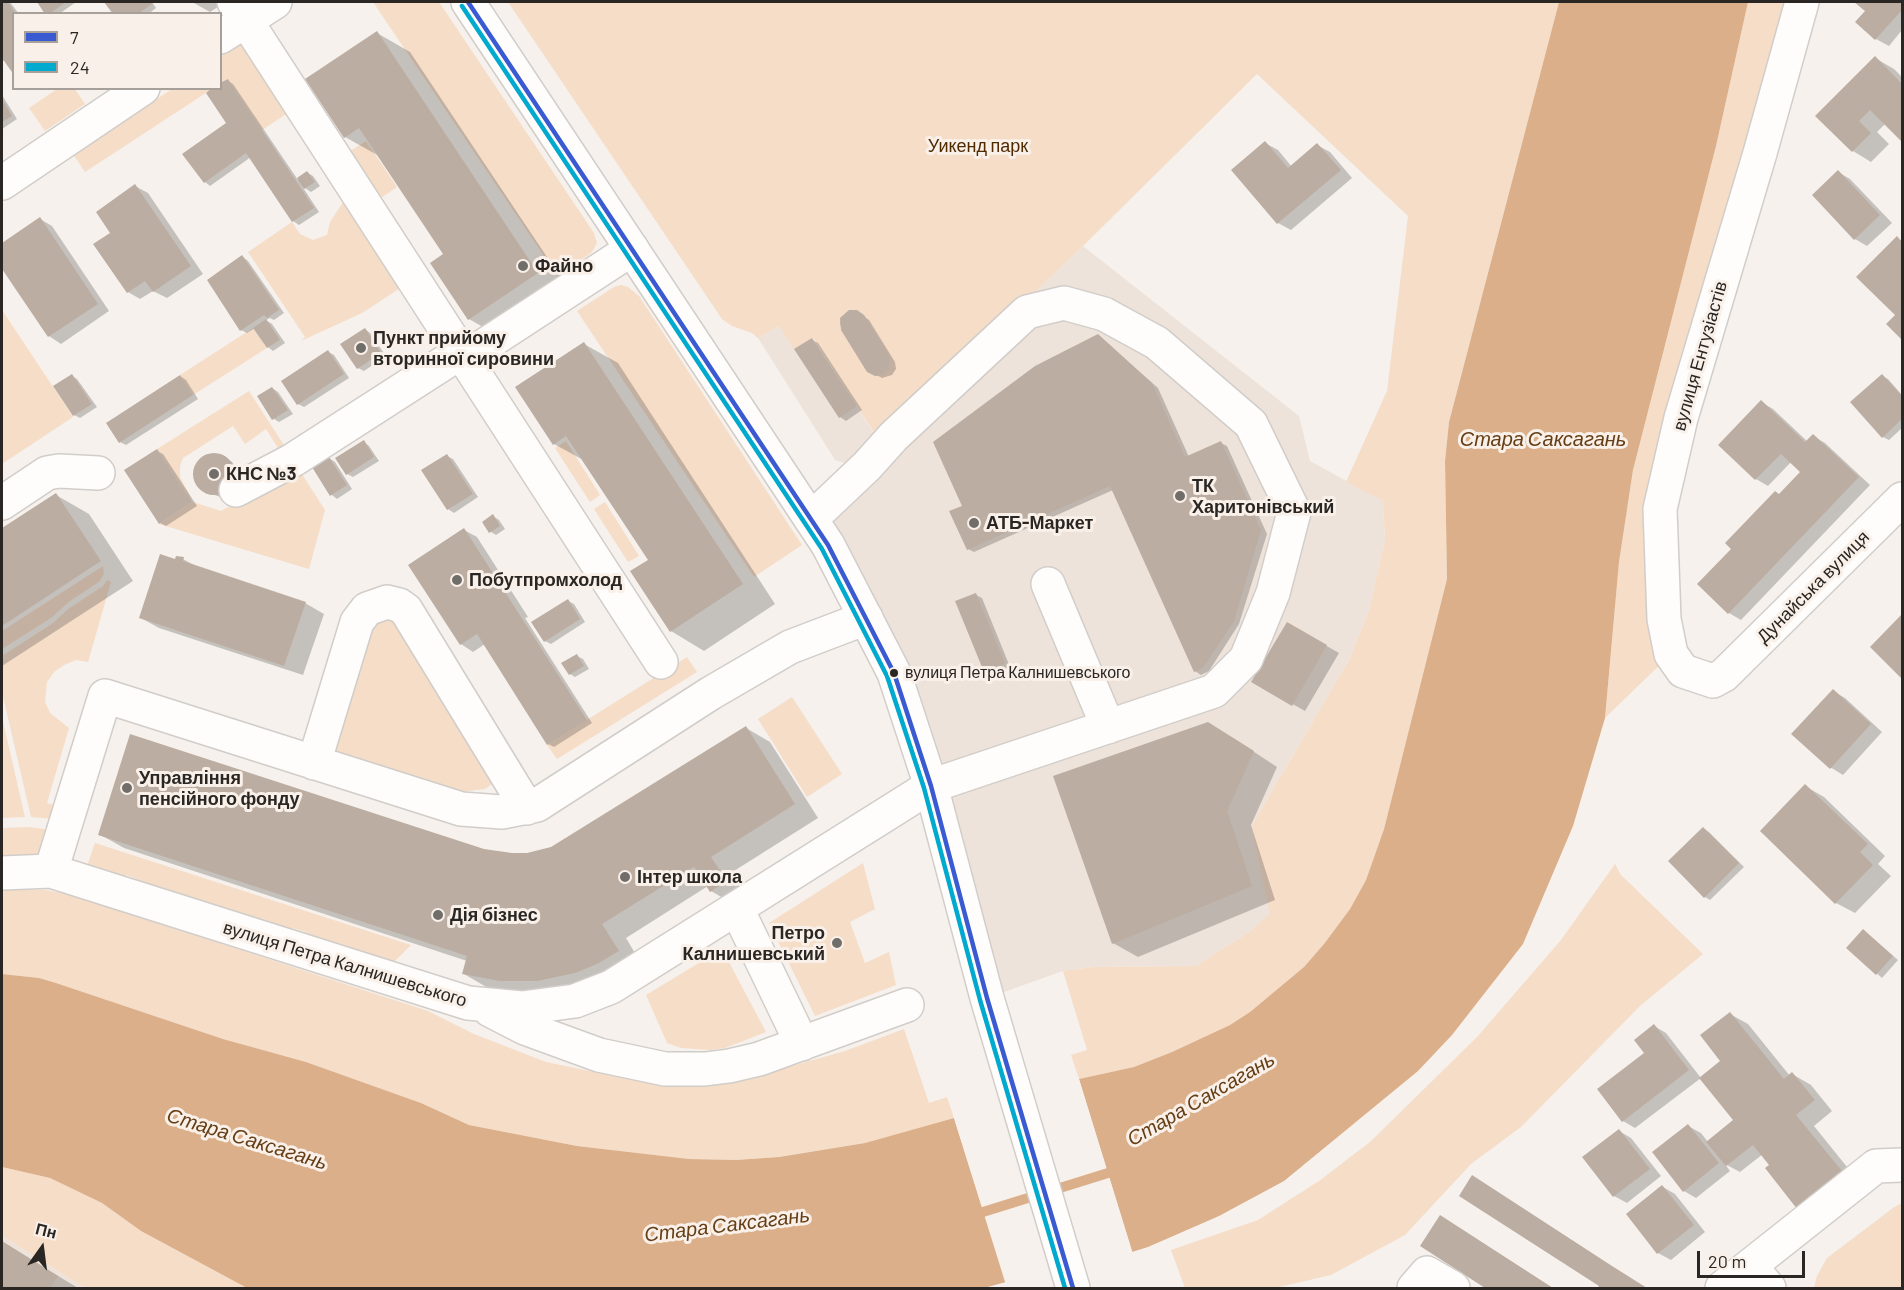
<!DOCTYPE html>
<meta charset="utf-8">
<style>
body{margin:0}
#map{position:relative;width:1904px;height:1290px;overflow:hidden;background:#f6f1ec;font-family:Barlow,sans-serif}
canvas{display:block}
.frame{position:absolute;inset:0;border:3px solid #292623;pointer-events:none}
.legend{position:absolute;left:12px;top:12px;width:210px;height:78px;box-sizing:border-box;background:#f9f0e9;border:2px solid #a69f9a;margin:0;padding:8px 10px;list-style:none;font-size:18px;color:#292623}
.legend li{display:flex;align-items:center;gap:12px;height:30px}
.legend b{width:30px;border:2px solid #a69f9a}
.north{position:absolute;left:12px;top:1218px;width:60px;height:60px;-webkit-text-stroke:4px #f9f0e9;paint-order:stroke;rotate:14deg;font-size:16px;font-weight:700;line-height:24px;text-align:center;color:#292623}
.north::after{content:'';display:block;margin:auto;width:21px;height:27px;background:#292623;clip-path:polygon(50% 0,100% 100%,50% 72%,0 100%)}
.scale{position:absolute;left:1697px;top:1251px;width:108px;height:27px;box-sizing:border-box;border:3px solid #292623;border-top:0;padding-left:8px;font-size:18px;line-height:21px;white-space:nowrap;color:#292623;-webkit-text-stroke:4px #f9f0e9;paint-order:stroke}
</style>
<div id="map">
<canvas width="1904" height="1290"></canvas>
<div class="frame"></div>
<ul class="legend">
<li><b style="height:8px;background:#3a5ad2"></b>7</li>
<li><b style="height:8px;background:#00a9ce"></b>24</li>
</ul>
<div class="north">Пн</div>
<div class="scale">20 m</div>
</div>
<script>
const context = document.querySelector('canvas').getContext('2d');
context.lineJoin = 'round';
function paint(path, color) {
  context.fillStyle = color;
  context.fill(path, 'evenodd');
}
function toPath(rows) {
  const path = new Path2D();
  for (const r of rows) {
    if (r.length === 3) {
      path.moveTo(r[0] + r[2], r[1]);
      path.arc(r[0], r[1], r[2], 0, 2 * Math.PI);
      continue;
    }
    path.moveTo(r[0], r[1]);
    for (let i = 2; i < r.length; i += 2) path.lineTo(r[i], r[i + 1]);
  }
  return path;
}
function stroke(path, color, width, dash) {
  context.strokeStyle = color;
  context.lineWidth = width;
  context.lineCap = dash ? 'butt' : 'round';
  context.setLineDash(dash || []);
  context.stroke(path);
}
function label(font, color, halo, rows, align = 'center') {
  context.font = font + ' Barlow,sans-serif';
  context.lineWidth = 6;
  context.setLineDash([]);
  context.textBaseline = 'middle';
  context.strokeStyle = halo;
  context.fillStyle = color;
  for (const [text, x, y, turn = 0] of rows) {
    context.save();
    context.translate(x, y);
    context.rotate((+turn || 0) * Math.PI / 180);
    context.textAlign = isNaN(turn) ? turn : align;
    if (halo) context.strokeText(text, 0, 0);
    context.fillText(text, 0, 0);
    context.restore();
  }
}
const built = toPath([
 [1083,246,1299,416,1310,461,1383,501,1385,540,1369,610,1350,658,1251,827,1271,914,1249,932,1196,966,1093,967,1063,971,987,998,931,786,803,508,850,465,835,460,758,338,779,326,812,338,878,439],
 [2,1236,85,1288,2,1288]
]);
const green = toPath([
 [373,2,439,2,594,233,597,243,592,252,558,277],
 [508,2,1559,2,1449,422,1445,461,1447,579,1384,829,1366,880,1350,909,1324,944,1304,967,1250,1012,1230,1025,1172,1052,1134,1067,1079,1079,1071,1055,1087,1050,1063,971,1093,967,1196,966,1249,932,1270,914,1251,827,1350,658,1369,610,1385,540,1383,501,1346,482,1387,391,1408,216,1257,74,1083,246,879,440,813,338,794,349,779,326,758,338,752,333,732,326,722,319],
 [1748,2,1802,2,1660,509,1671,654,1605,718,1619,562,1633,470,1716,146],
 [247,39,294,109,262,130,228,79,221,83,221,56],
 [57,89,75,89,85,104,45,131,29,108],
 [172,89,212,89,85,172,73,154],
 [366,141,397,187,378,200,347,153],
 [349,193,408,283,362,313,301,341,305,337,248,252,292,222,300,234,313,240,327,235,330,222],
 [621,285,628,287,639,296,802,545,754,577,577,311,614,287],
 [2,310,73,417,2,464],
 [253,328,267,348,193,395,180,375],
 [249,391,289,453,283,456,266,429,245,444,233,426,183,458,180,466,180,477,193,502,221,511,298,468,325,510,309,569,159,524,192,502,157,449],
 [566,441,600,495,590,502,555,448],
 [605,502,639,556,628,562,594,509],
 [103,566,104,574,99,582,70,601,51,618,2,649,2,631],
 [107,580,111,582,88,662,76,660,64,665,54,672,47,682,45,702,50,713,69,728,47,803,58,806,54,819,31,817,2,692,2,656,53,623,68,609,103,586],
 [386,609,497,776,492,784,485,789,460,792,324,750,363,623],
 [687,657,697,672,557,759,547,745],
 [792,697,842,774,807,797,758,719],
 [2,717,25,817,2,818],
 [29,827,51,830,44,853,36,861,2,864,2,828],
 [95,843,411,945,391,965,305,936,305,932,293,928,291,932,136,882,137,879,126,875,124,878,87,866],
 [863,863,875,909,850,922,865,963,889,952,896,985,815,1016,769,923],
 [1615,864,1621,875,1703,954,1640,1006,1521,1127,1471,1164,1405,1235,1331,1275,1275,1288,1185,1288,1171,1250,1258,1220,1319,1181,1370,1142,1477,1037,1561,940],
 [2,890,45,890,68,894,428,1011,474,1034,546,1062,638,1081,679,1085,723,1083,745,1079,845,1051,904,1029,929,1103,947,1097,954,1118,865,1143,778,1157,736,1160,689,1159,577,1146,469,1125,421,1103,306,1062,223,1039,56,983,39,978,2,974],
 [722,949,766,1032,725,1048,711,1050,681,1048,667,1043,646,995],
 [2,1167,50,1178,102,1203,141,1231,247,1288,85,1288,2,1236],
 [1902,1203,1902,1288,1814,1288,1817,1276,1827,1258,1893,1208]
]);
const water = toPath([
 [1559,2,1748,2,1716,146,1633,470,1619,562,1605,718,1573,826,1523,944,1452,1035,1418,1071,1284,1181,1219,1216,1148,1247,1132,1252,1079,1079,1134,1067,1172,1052,1230,1025,1250,1012,1304,967,1324,944,1350,909,1366,880,1384,829,1447,579,1445,461,1449,422],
 [2,974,39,978,56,983,223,1039,306,1062,421,1103,469,1125,577,1146,689,1159,736,1160,779,1157,865,1143,954,1118,1006,1282,984,1288,247,1288,141,1231,102,1203,50,1178,2,1167]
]);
const pier = toPath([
 [1078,1076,1108,1173,1133,1254,1129,1252,1076,1080],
 [953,1115,957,1117,1008,1281,1006,1285]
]);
const shadow = toPath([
 [2,2,10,2,19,14,14,14,5,60,2,62],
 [39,2,76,2,59,14,47,14],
 [106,2,152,2,156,8,148,14,114,14],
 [192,2,226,2,210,12],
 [1856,2,1902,2,1902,30,1889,46,1876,39,1867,11],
 [377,33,410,52,571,293,502,338,469,319,445,255,379,156,345,137],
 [1875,58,1894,69,1902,77,1902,139,1886,123,1877,132,1889,144,1871,162,1853,151,1818,116],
 [228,81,233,84,298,180,308,173,313,176,320,186,311,192,302,186,319,212,299,225,293,221,251,157,210,186,205,182,228,124,220,88],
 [2,95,17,119,2,129],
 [1265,143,1278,150,1292,167,1317,145,1330,152,1352,178,1291,230,1278,223,1233,170],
 [1838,172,1850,179,1892,223,1867,246,1855,239],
 [135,186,148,193,203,274,167,298,153,291,140,299,128,292,112,233],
 [40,219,52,226,109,311,61,344,49,336,2,266,2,245],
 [1897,238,1902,241,1902,337,1889,324,1897,315],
 [243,257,248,261,284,313,274,320,270,318,266,320,272,324,285,343,273,351,268,347,255,328,247,333,241,330],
 [846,313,863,316,869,320,895,362,896,369,892,375,882,378,869,371,842,330,840,323],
 [365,329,370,333,386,356,364,371,358,368],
 [1098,336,1158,388,1189,457,1221,443,1227,446,1267,534,1239,624,1209,671,1201,675,1195,671,1113,490,974,552,968,549,964,506],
 [812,340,818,343,862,410,846,421,840,417],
 [584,344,618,363,775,604,704,651,671,631,650,560,585,461,554,444],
 [328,352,334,355,349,378,304,407,298,404],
 [72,376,77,379,97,407,80,418,74,415],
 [180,376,186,380,198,399,126,445,120,442],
 [1882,376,1888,379,1902,395,1902,428,1889,440,1883,437],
 [272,388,278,392,293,414,279,422,274,419,259,397],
 [1761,402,1773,409,1808,442,1813,436,1825,443,1870,485,1741,620,1729,613,1733,549,1802,472,1791,462,1768,486,1756,479],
 [364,442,369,446,379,461,353,477,347,474],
 [157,451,163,454,197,506,166,526,160,523],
 [213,454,231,461,240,471,223,498,204,491,196,481,195,472,198,463,205,457],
 [447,456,453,459,478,497,454,513,448,509],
 [329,458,335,462,352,489,337,499,332,495,314,468],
 [56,495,89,514,133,581,2,666,2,530],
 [493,516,499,520,505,529,496,535,491,532],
 [464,530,477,537,528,617,525,618,592,723,554,747,548,744,485,644,473,652,461,644],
 [183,559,201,569,305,603,324,614,303,675,159,628,141,618,176,561],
 [976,595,982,598,1010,667,991,675,985,671],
 [568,601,574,604,585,622,551,644,545,641],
 [1902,616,1902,677,1872,647],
 [1288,624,1339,653,1305,711,1253,682],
 [577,656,583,659,589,669,575,677,570,674],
 [1833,691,1845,698,1882,732,1843,775,1830,767],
 [746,728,770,742,818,818,734,871,750,895,735,905,711,891,708,886,626,938,642,965,622,977,525,994,488,988,464,974,467,961,124,848,99,834,483,850,512,855,527,854,551,849],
 [1233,738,1277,767,1251,825,1275,900,1138,957,1113,943],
 [1805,786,1824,797,1885,856,1878,864,1891,876,1855,913,1836,903],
 [1704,829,1709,832,1744,867,1710,900,1705,897],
 [1869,935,1898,960,1882,978,1848,948],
 [1730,1014,1748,1024,1790,1076,1792,1074,1811,1085,1832,1111,1814,1126,1864,1188,1771,1165,1763,1154,1740,1172,1725,1164,1730,1171,1696,1198,1684,1191,1688,1126,1701,1133,1708,1142,1736,1121,1722,1061],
 [1654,1026,1666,1033,1701,1078,1635,1128,1623,1121],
 [1619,1131,1631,1138,1661,1176,1627,1203,1614,1196],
 [1663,1187,1675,1194,1705,1232,1671,1260,1658,1253],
 [1459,1228,1552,1288,1488,1288,1422,1246],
 [2,1242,20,1253,78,1288,2,1288],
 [1625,1275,1645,1288,1599,1288,1601,1286]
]);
const stream = toPath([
 [971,1214,983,1212,1108,1173,1119,1167]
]);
const building = toPath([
 [2,2,8,2,16,14,14,14,14,75,2,58],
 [37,2,66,2,49,14,45,14],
 [104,2,150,2,152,4,138,14,113,14],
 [1854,2,1902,2,1902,10,1875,40,1855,22,1865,11],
 [377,31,538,273,468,320,430,263,443,254,359,128,344,138,305,79],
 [1875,56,1902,84,1902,142,1870,110,1859,121,1871,133,1852,152,1815,116],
 [228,79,314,208,292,222,246,153,204,183,182,154,226,123,206,93,212,88,220,88,220,83],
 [2,99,12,116,2,122],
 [1265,141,1288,168,1317,143,1341,170,1277,224,1231,170],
 [1838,170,1880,215,1854,240,1812,195],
 [307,171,315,182,304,189,297,178],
 [135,184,191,266,153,292,145,281,127,293,93,244,110,233,96,212],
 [40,217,98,304,48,337,2,269,2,243],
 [1897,236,1902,242,1902,340,1886,324,1895,315,1856,277],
 [242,255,279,310,267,318,264,315,240,331,207,280],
 [849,310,857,310,864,315,890,357,889,369,883,375,875,376,867,372,841,330,840,318],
 [266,319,280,340,267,348,253,328],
 [365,328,381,353,357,369,340,344],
 [1098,334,1152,383,1185,457,1221,441,1261,530,1234,621,1203,668,1194,672,1110,486,967,550,949,511,962,506,933,442,1035,366],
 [812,338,857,406,839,418,794,349],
 [584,342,743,584,670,632,630,571,648,560,566,436,553,445,515,387],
 [328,350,344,374,297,405,281,381],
 [72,374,92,404,73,416,53,386],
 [1882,374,1902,396,1902,419,1882,438,1850,402],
 [180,375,193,395,119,443,106,423],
 [272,387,288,410,272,420,257,396],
 [1761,400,1805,442,1813,434,1859,477,1728,614,1697,584,1731,549,1725,543,1775,491,1779,494,1800,472,1781,454,1755,480,1718,445],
 [364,440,374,457,346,475,335,458],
 [157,449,192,502,159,524,124,470],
 [214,474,21],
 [447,454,473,494,447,510,421,470],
 [329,457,347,485,330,496,312,467],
 [56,493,101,561,2,626,2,528],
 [493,514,500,526,489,533,482,522],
 [464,528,587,720,547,745,477,634,460,645,408,565],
 [160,554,175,559,176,556,184,557,183,561,306,602,284,666,139,618],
 [976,593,1005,664,984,672,955,601],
 [568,599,580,619,544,642,531,622],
 [1902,614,1902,679,1870,647],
 [1287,622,1327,645,1292,706,1251,682],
 [577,654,584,666,569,675,561,663],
 [1833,689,1871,724,1830,769,1791,734],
 [1208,722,1254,751,1227,811,1252,886,1112,944,1053,776],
 [746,726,795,804,711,857,727,881,710,892,694,867,602,924,619,951,597,964,575,973,537,981,500,981,462,974,467,956,98,835,130,734,484,849,512,853,527,853,551,847],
 [1805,784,1868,844,1860,852,1873,865,1835,904,1760,831],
 [1703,827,1739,863,1704,898,1668,861],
 [1863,929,1893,956,1876,975,1846,948],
 [1730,1012,1784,1079,1792,1072,1815,1100,1796,1115,1847,1177,1801,1214,1765,1168,1769,1165,1753,1145,1726,1166,1706,1142,1733,1120,1699,1078,1720,1061,1700,1035],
 [1654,1024,1689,1070,1622,1122,1597,1089,1644,1053,1634,1040],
 [1688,1124,1719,1163,1683,1192,1652,1152],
 [1619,1129,1650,1169,1613,1197,1582,1157],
 [1472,1175,1612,1266,1647,1288,1597,1288,1599,1286,1459,1196],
 [1662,1185,1694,1225,1657,1254,1626,1214],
 [1440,1215,1553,1288,1485,1288,1420,1246],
 [2,1241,58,1276,50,1288,2,1288]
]);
const minor = toPath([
 [234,2,661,662],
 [1802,2,1760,153,1681,418,1660,509,1664,619,1671,654,1683,671,1713,681,1724,675,1902,499],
 [220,37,275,2],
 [2,183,143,88],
 [465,358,632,249],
 [236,490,293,460,461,352],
 [2,503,47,473,59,471,98,473],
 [1048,584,1108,727],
 [314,763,357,622,367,609,387,602,399,605,406,610,527,808],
 [51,871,105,696,461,809,502,812,537,805,711,693,790,647,866,618],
 [2,873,51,871,468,1003,522,1008,575,1001,611,987,931,786,1214,691,1246,659,1273,593,1294,512,1251,424,1157,343,1104,314,1064,303,1027,312,894,436,867,466,811,519],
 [737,909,802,1044],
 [490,1010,525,1028,599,1055,665,1069,705,1069,729,1066,759,1059,907,1005],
 [1750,1266,1769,1288],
 [1414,1288,1427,1273,1453,1288],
 [1722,1288,1876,1166,1902,1165]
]);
const major = toPath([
 [468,2,828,545,894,673,931,786,987,998,1073,1288]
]);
const bus1 = toPath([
 [468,2,828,545,894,673,931,786,987,998,1073,1288]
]);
const bus2 = toPath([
 [462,6,822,549,887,676,924,788,980,1000,1065,1288]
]);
const markers = [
 [523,266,6,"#716d69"],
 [361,348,6,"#716d69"],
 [214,474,6,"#716d69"],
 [1180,496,6,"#716d69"],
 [974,523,6,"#716d69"],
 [457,580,6,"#716d69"],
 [894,673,5,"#292623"],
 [127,788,6,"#716d69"],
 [625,877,6,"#716d69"],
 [438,915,6,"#716d69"],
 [837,943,6,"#716d69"]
];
const busNames = [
 ["вулиця Петра Калнишевського",905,673]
];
const parkNames = [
 ["Уикенд парк",978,146]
];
const poiNames = [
 ["Файно",535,266],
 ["Пункт прийому",373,338],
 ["вторинної сировини",373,359],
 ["КНС №3",226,474],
 ["ТК",1192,486],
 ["Харитонівський",1192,507],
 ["АТБ-Маркет",986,523],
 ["Побутпромхолод",469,580],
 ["Управління",139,778],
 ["пенсійного фонду",139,799],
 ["Інтер школа",637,877],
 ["Дія бізнес",450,915],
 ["Петро",825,933,"right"],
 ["Калнишевський",825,954,"right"]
];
const streetNames = [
 ["вулиця Ентузіастів",1700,356,-74],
 ["Дунайська вулиця",1813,587,-45],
 ["вулиця Петра Калнишевського",345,964,17]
];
const waterNames = [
 ["Стара Саксагань",1543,439],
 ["Стара Саксагань",1201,1099,-30],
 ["Стара Саксагань",247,1139,17],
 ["Стара Саксагань",727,1225,-7]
];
paint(built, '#eee3da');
paint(green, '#f5ddc8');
paint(water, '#dbaf89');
paint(pier, '#f6f1ec');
paint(shadow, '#0003');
stroke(stream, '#dbaf89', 10);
paint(building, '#bbada1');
stroke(minor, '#d1cdc9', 36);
stroke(major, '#d1cdc9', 36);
stroke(minor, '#fefdfc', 33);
stroke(major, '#fefdfc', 33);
stroke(bus1, '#3a5ad2', 4.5);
stroke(bus2, '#00a9ce', 4.5);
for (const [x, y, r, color] of markers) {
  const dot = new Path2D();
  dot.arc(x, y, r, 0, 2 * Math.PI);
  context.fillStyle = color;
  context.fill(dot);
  stroke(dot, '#f9f0e9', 2);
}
label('16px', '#292623', '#f9f0e9', busNames, 'left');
label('18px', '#512a00', '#f9f0e9', parkNames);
label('bold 18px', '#292623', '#f9f0e9', poiNames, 'left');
label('18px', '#292623', '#f9f0e9', streetNames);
label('italic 20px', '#663e15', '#f9f0e9', waterNames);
</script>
